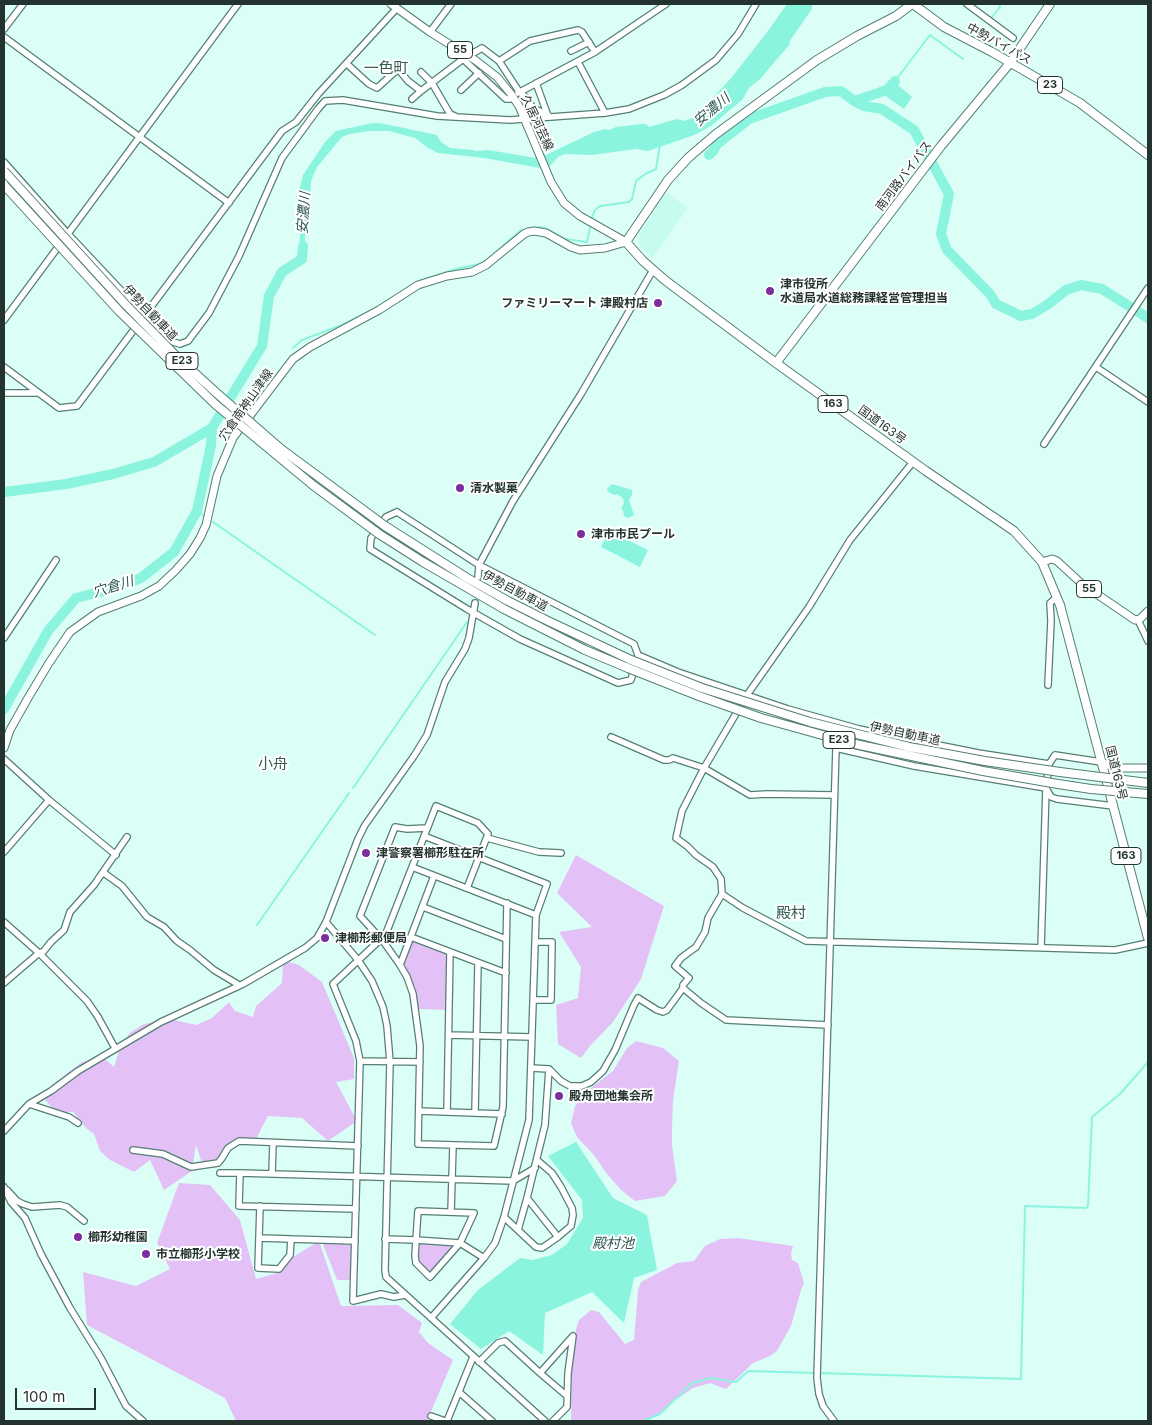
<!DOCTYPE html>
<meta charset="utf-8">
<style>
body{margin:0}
#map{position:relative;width:1152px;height:1425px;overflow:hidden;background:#dbfff6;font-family:Inter,sans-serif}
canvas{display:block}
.frame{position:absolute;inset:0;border:5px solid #233430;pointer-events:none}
.scale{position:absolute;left:15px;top:1388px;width:81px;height:22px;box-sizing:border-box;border:2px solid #233430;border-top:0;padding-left:6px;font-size:15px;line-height:18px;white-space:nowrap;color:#233430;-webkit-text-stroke:4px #fff;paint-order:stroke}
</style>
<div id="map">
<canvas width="1152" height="1425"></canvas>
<div class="frame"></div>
<div class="scale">100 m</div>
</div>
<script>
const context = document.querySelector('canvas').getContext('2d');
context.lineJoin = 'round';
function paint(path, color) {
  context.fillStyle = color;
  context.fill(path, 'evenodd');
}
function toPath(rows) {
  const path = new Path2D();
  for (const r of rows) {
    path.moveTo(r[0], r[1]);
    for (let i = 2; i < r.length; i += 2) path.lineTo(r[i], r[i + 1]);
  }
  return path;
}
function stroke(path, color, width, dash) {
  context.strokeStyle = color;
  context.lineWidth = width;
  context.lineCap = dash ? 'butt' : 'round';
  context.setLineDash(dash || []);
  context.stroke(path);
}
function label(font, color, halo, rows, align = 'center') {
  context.font = font + ' Inter,"Noto Sans JP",sans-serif';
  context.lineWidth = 4;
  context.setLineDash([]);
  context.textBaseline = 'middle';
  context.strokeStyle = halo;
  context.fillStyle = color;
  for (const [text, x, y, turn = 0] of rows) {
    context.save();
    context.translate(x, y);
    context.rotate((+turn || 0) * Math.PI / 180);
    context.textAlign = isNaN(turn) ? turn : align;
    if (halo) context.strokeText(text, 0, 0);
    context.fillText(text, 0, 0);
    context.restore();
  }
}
const built = toPath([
 [666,192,688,208,652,258,642,249,639,243,639,235]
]);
const green = toPath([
 [576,855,664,906,641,979,613,1022,590,1046,581,1058,558,1044,556,1005,578,998,581,967,559,932,592,927,557,893],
 [414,941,446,953,447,955,447,1010,419,1009,413,985,404,964,412,942],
 [283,960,299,965,322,982,354,1058,354,1079,336,1082,357,1121,328,1141,302,1118,268,1116,256,1139,237,1139,232,1141,224,1149,221,1156,213,1162,202,1163,196,1145,192,1171,164,1190,150,1160,134,1172,110,1160,100,1151,94,1134,86,1128,73,1112,65,1112,52,1108,43,1097,53,1084,82,1062,92,1059,105,1059,114,1067,121,1044,131,1032,144,1024,171,1019,196,1025,212,1018,229,1002,235,1011,253,1017,256,1006,282,983],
 [636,1041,663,1048,679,1061,673,1100,672,1129,672,1145,677,1181,665,1196,635,1201,621,1190,607,1174,593,1154,577,1137,571,1123,575,1106,591,1088,613,1071,627,1048],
 [179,1183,210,1185,240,1220,256,1279,281,1272,293,1257,319,1241,341,1306,398,1305,422,1323,419,1332,428,1343,453,1360,427,1421,236,1421,225,1398,87,1325,83,1272,136,1286,170,1269,157,1243],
 [738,1238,793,1246,791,1253,792,1260,798,1263,804,1283,801,1290,791,1326,777,1351,770,1356,753,1363,726,1389,710,1383,693,1388,671,1403,654,1418,640,1421,571,1421,572,1369,576,1329,579,1320,591,1310,599,1312,625,1344,634,1340,638,1290,641,1282,677,1263,694,1261,705,1246,720,1239],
 [322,1242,352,1245,351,1280,337,1280],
 [419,1243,452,1245,454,1246,429,1273,419,1262,418,1244]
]);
const water = toPath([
 [787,4,812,4,812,9,789,42,790,44,760,79,749,88,742,100,711,126,694,135,648,151,636,149,592,155,565,154,558,157,550,166,540,168,484,158,438,153,428,148,415,138,389,131,369,131,350,134,342,137,317,167,311,181,309,217,305,237,304,261,299,256,301,210,296,201,303,175,325,142,336,131,372,123,380,123,437,135,441,142,450,148,473,150,475,151,488,150,536,158,546,155,594,132,605,129,609,130,616,127,642,124,646,124,649,127,677,119,684,121,695,117,732,77,768,31],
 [892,80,912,97,904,109,883,94,875,97,874,93,887,86],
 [612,484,632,490,632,495,629,500,634,515,628,518,624,516,623,510,621,509,624,503,623,498,617,494,614,495,608,492,607,489],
 [609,531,648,550,640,567,601,547],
 [576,1142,613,1198,647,1215,657,1270,634,1278,624,1323,592,1292,545,1313,543,1355,509,1331,481,1349,450,1324,478,1290,520,1258,533,1260,552,1255,567,1244,583,1218,582,1200,548,1156]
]);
const stream = toPath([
 [992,17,1000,7,999,4],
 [895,81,930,35,963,59],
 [592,217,595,210,600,206,629,202,632,199,636,181,645,174,656,169,660,145],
 [293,348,302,340,342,325,372,310,419,281,456,269,479,264,488,259,521,230,540,227,547,229,565,239,587,242,590,228],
 [197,511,204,516],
 [213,522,375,635],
 [353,788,467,622],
 [257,925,349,793],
 [643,1421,660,1414,692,1383,710,1378,736,1382,748,1371,1021,1379,1025,1206,1086,1208,1088,1206,1092,1117,1120,1094,1148,1062]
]);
const river = toPath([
 [854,101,864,106,882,109,914,130,949,194,941,234,947,250,990,294,996,304,1021,316,1032,314,1047,305,1066,290,1081,285,1102,289,1148,318],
 [709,155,714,150,716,145,749,119,825,92,841,91,854,101,887,90,895,81],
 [4,492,66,484,113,474,154,462,212,428,262,346,269,296,282,272,302,259,303,246],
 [4,709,48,631,76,598,112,589,141,578,174,552,197,511,211,445,212,428]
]);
const minor = toPath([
 [967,4,1013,38],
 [4,29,23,4],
 [430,32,451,4],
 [4,37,229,203],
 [571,51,589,42],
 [463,59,506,99,510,99],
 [499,61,530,41,578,30,582,32,595,52],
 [578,62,605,113],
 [347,64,369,84,377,88,398,69,408,81,421,91,463,59,482,48,499,61,518,90,526,98,533,108,548,115],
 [421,72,432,83,450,114,455,116],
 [536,83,548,116],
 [461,90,479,73],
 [518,93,595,52,666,4],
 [412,99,421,91],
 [4,162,68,234,145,316,170,341,180,344,188,341,209,313,239,256,282,158,318,109,325,101,343,100,437,116,510,120,605,113,629,109,664,95,682,85,716,60,738,34,756,4],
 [4,320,238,4],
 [4,367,59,408,77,406,282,131,296,122,319,93,397,8],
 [1096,367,1148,402],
 [4,393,39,393],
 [1044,444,1148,288],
 [397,512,479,565,634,644,638,655,631,680,618,683,520,639,467,609,370,549,371,538,386,517,397,512],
 [478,577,479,565,513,501,581,394,653,270],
 [1138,620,1148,641],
 [4,638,56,560],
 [638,655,678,672,788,709,859,729,978,753,1049,764],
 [1048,685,1051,621,1050,603,1057,597],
 [611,737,664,760,669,760,673,758,704,768,750,795,767,794,834,795],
 [4,759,49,800,116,855],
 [427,828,407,829,395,827,360,916,383,941,400,965,407,977,413,994,420,1046,418,1144,494,1146,503,1107,507,903],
 [424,836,547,884,536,915,529,1120,504,1217,495,1243,484,1258,431,1318],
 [487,838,539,852,561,853],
 [4,852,49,800],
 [412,867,536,915],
 [104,873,122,886,147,917,164,927,177,941,190,950,214,970,239,985],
 [722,894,743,908,806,941,1115,950,1148,943],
 [423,907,506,939],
 [4,922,39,953,87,1001,98,1017,115,1048],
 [326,922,358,960,372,981,383,1007,387,1026,390,1062,385,1270,386,1277,545,1421],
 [411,937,506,973],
 [381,939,333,984,356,1041,360,1061,353,1301,381,1294,394,1297,405,1295],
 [383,941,436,806,478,823,488,834,467,888],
 [1041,948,1046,788,1049,764,1055,755,1101,762],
 [400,965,434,876],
 [4,983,39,953,43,952,51,942,64,930,70,912,94,885,127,837],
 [683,988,701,1003,726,1020,828,1025],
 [533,1000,551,1000,552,942,535,942],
 [449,1035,532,1037],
 [360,1061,420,1062],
 [531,1068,549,1069,561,1081,570,1086,582,1086,591,1082,603,1071,615,1050,634,1005,638,998,657,1010,663,1012,667,1010,683,988,683,985,689,978,675,966,681,958,696,947,705,932,708,918,722,894,721,879,713,867,696,855,687,846,676,838,682,811,704,768,747,695,809,607,850,540,913,462],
 [549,1069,545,1125,527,1198,558,1237],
 [29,1104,69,1117,78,1123],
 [419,1111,502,1114],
 [447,1112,450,952],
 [475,1113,478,963],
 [4,1131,29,1104,51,1091,78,1071,161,1022,243,984,305,948,317,938,326,922,358,839,365,825,414,756,427,735,445,682,465,649,469,638,475,603],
 [133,1150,163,1154,191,1167,218,1163,222,1158,228,1148,239,1141,358,1146],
 [220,1173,240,1173],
 [272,1174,273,1143],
 [4,1187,11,1202,25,1218,41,1254,70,1308,101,1358,126,1406,143,1421],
 [7,1190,17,1201,23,1204,32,1207,60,1205,67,1207,84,1221],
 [260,1206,258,1268,279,1269,290,1255,291,1239],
 [356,1209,239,1206,240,1173,513,1181,535,1168],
 [451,1212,453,1145],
 [504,1217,536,1247,542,1248,558,1237,571,1226,573,1215,572,1208,561,1187,552,1173,537,1160],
 [518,1230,527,1198],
 [259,1238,355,1241],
 [385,1239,416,1240,415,1256,416,1263,430,1277,460,1243],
 [460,1243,416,1240,418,1211,474,1213,460,1243,484,1258],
 [479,1362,498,1343,505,1341,540,1373,573,1336,568,1373,567,1407,553,1421],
 [540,1373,567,1396],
 [459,1392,492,1421],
 [431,1416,445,1421],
 [447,1421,473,1357],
 [834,1421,823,1406,819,1394,817,1378,836,748,914,766,1046,788,1051,797,1057,799,1113,806]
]);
const major = toPath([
 [391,4,430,32,475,60,497,77,511,94,519,106,551,182,564,203,580,216,626,242],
 [1042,562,1052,559,1057,561,1082,584,1135,620,1140,619,1148,611],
 [4,748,10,730,28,698,49,663,70,632,98,612,141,596,159,586,176,570,190,554,200,538,206,525,217,476,233,438,293,359,310,347,379,310,418,285,447,276,472,272,486,265,524,234,528,232,534,231,546,233,571,247,580,250,605,248,626,242],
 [1101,762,1113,767,1119,768,1148,768]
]);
const highway = toPath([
 [912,4,896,16,857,36,817,60,716,134,688,158,668,180,626,242,643,261,666,281,776,363,926,471,1014,531,1042,562,1060,605,1148,938],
 [913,4,944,27,992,52,1080,103,1148,155],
 [776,363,941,146,1010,63,1050,4],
 [385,526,467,578,508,601,546,620,631,660],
 [379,534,423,562,504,609,585,650,628,668],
 [1060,772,1092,776],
 [1058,784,1091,789]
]);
const highwayBridge = toPath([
 [4,171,126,305,179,359,221,397,281,449,385,526],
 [4,185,119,311,215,404,314,486,379,534],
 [631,660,702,688,810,722,909,747,985,761,1060,772],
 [628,668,699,696,761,718,855,744,983,771,1058,784],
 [1092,776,1148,783],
 [1091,789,1148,794]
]);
const markers = [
 [770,291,5,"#7b2e9f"],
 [658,303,5,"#7b2e9f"],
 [460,488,5,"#7b2e9f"],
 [581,534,5,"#7b2e9f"],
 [366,853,5,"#7b2e9f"],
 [325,938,5,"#7b2e9f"],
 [559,1096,5,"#7b2e9f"],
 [78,1237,5,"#7b2e9f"],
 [146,1254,5,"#7b2e9f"]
];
const shields = [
 [460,50,25],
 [1050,85,25],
 [182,361,32],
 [833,404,30],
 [1089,589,25],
 [839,740,32],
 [1126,856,30]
];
const shieldNames = [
 ["55",460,50],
 ["23",1050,85],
 ["E23",182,361],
 ["163",833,404],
 ["55",1089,589],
 ["E23",839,740],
 ["163",1126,856]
];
const streetNames = [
 ["中勢バイパス",999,44,29],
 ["久居河芸線",537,123,65],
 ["南河路バイパス",904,176,-53],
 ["伊勢自動車道",150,313,46],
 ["穴倉南神山津線",246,405,-55],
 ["国道163号",882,425,36],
 ["伊勢自動車道",515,591,28],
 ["伊勢自動車道",905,734,12],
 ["国道163号",1116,773,76]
];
const poiNames = [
 ["津市役所",780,284],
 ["水道局水道総務課経営管理担当",780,298],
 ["ファミリーマート 津殿村店",648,303,"right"],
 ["清水製菓",470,488],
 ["津市市民プール",591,534],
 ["津警察署櫛形駐在所",376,853],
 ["津櫛形郵便局",335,938],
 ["殿舟団地集会所",569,1096],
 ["櫛形幼稚園",88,1237],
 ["市立櫛形小学校",156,1254]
];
const waterNames = [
 ["安濃川",712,110,-40],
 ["安濃川",304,213,-86],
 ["穴倉川",113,587,-17],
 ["殿村池",613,1244]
];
const quarterNames = [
 ["一色町",386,68],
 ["小舟",273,764],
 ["殿村",791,913]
];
paint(built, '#c5fcef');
paint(green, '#e3c1f7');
paint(water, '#8af4de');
stroke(stream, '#8af4de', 2);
stroke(river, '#8af4de', 10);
stroke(minor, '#557e75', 8);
stroke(major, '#557e75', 9);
stroke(highway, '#557e75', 10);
stroke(minor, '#fff', 5.5);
stroke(major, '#fff', 7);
stroke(highway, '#fff', 8);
stroke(highwayBridge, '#557e75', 10, []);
stroke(highwayBridge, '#fff', 8);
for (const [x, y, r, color] of markers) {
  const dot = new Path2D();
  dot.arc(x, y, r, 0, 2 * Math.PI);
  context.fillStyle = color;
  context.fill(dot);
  stroke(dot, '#fff', 2);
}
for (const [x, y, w] of shields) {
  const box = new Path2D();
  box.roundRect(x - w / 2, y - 8.5, w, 17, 4);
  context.fillStyle = '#fff';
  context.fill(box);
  stroke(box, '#233430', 1);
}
label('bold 11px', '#233430', null, shieldNames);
label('12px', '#233430', '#fff', streetNames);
label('bold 12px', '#233430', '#fff', poiNames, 'left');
label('italic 14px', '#2b5950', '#fff', waterNames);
label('15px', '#345d54', '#fff', quarterNames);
</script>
